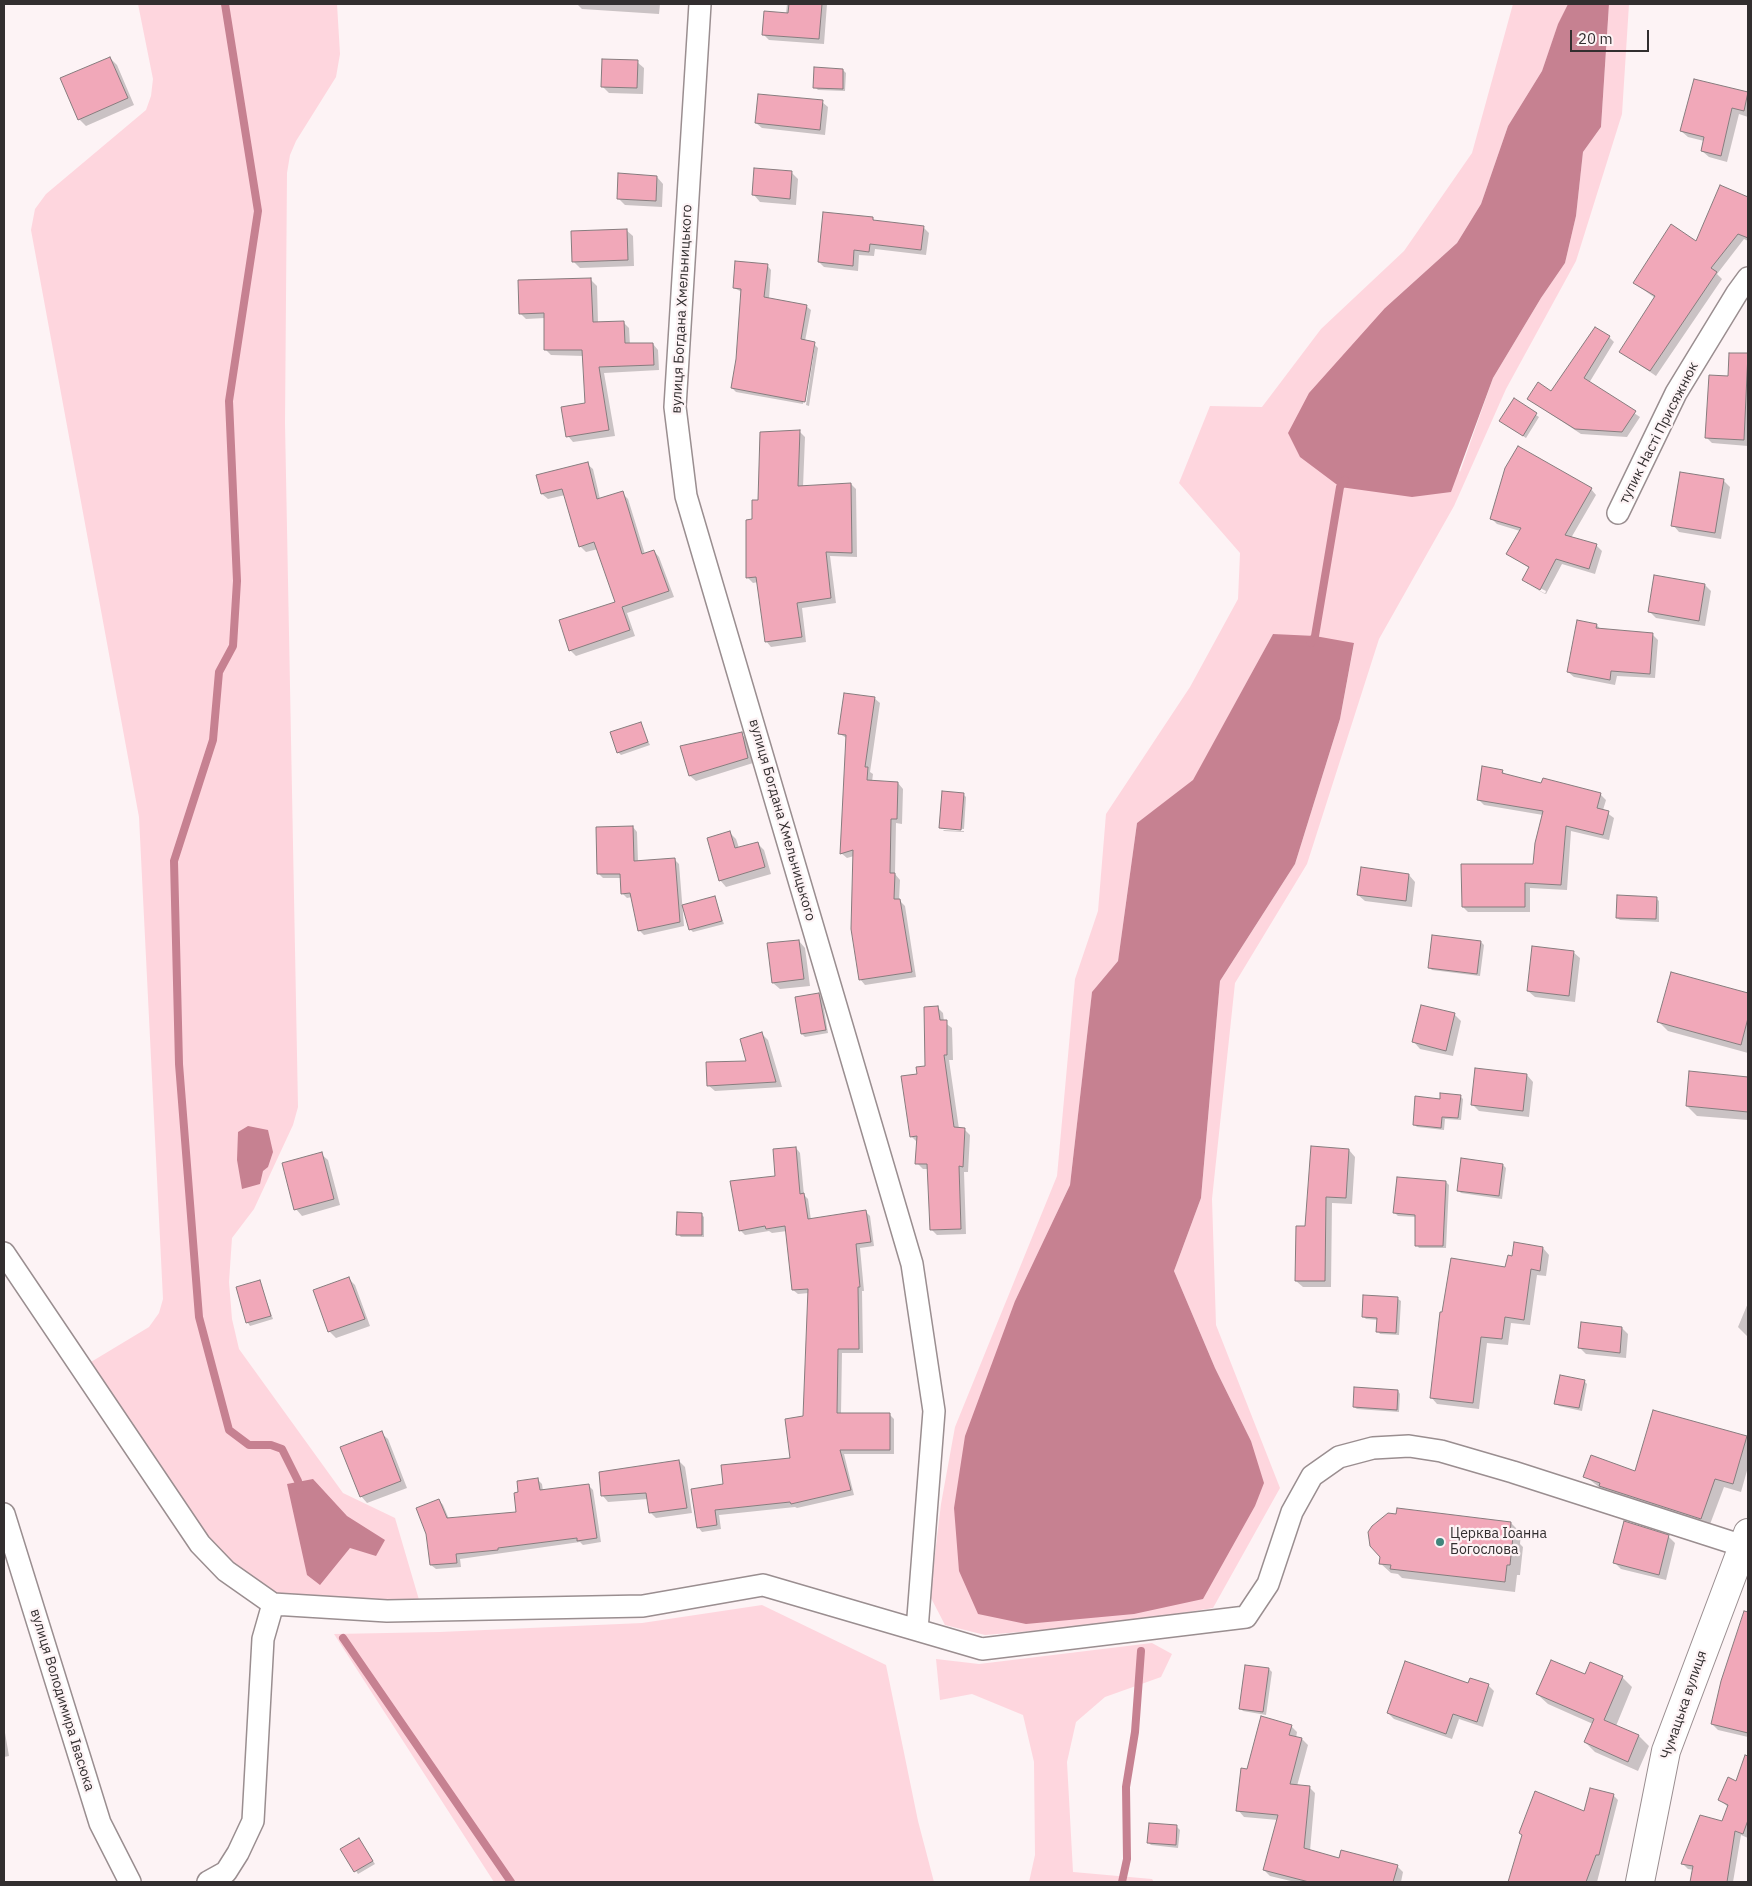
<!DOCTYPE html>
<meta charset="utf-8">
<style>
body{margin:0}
#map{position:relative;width:1752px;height:1886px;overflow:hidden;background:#fdf3f5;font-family:"IBM Plex Sans",sans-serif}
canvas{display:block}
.frame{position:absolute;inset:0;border:5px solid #322e2f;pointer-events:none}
.scale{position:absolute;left:1570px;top:30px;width:79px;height:22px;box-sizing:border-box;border:2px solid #322e2f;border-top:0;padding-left:6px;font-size:15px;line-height:18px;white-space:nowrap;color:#322e2f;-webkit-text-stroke:4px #fdf3f5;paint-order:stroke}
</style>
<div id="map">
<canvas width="1752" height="1886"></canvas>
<div class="frame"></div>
<div class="scale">20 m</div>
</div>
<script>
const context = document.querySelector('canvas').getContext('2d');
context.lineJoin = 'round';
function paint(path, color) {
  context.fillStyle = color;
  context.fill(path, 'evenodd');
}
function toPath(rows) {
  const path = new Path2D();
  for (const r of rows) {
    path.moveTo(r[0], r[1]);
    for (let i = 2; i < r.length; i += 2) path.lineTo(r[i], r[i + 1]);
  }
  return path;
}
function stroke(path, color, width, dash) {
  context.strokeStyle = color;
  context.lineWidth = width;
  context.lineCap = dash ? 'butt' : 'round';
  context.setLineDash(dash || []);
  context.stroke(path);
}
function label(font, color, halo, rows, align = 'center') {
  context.font = font + ' "IBM Plex Sans",sans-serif';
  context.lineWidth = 4.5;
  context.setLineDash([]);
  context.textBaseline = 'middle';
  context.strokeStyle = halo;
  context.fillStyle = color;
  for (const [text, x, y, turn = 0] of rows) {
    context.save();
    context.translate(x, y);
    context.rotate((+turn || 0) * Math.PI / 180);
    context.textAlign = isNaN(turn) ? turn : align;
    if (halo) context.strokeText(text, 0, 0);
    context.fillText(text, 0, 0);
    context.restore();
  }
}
const green = toPath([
 [138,4,337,4,340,54,336,77,296,141,290,155,287,173,285,423,298,1107,293,1125,254,1209,232,1238,229,1282,232,1319,239,1349,343,1493,395,1518,422,1610,273,1604,226,1571,81,1368,149,1327,159,1313,163,1299,139,817,31,230,35,209,46,194,146,110,151,96,153,79],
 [1513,4,1568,4,1558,25,1542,71,1508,126,1481,204,1457,243,1385,308,1460,472,1493,378,1541,298,1565,263,1576,216,1583,152,1601,127,1609,4,1629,4,1622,114,1576,261,1506,389,1454,506,1379,639,1307,864,1235,983,1212,1199,1216,1325,1280,1488,1213,1608,1113,1624,985,1635,945,1625,930,1596,941,1504,955,1427,1057,1176,1075,979,1098,911,1106,814,1190,687,1238,599,1240,553,1179,483,1210,406,1262,407,1321,329,1404,251,1472,153],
 [1273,634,1354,644,1340,719,1295,864,1220,981,1201,1198,1174,1271,1215,1368,1251,1441,1015,1301,1070,1185,1092,993,1118,961,1137,823,1193,781],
 [762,1605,886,1665,918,1821,934,1882,494,1882,334,1634,440,1632,642,1623],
 [1152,1643,1172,1654,1161,1677,1105,1697,1076,1722,1067,1762,1073,1872,1152,1879,1154,1882,1029,1882,1035,1855,1034,1762,1023,1715,972,1694,940,1700,936,1659,979,1664]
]);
const water = toPath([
 [1568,4,1609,4,1601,127,1583,152,1576,216,1565,263,1541,298,1493,378,1451,492,1412,497,1340,487,1300,457,1288,433,1309,393,1385,308,1457,243,1481,204,1508,126,1542,71,1558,24],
 [1273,634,1315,636,1354,643,1340,719,1295,864,1220,981,1201,1198,1174,1271,1215,1368,1251,1441,1264,1483,1255,1506,1203,1599,1134,1614,1026,1624,978,1614,959,1571,954,1508,965,1436,1015,1301,1070,1185,1092,992,1118,961,1137,823,1193,780],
 [248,1126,268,1130,273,1152,268,1167,263,1171,260,1184,242,1189,237,1160,238,1132],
 [313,1479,347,1516,385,1540,376,1556,350,1548,320,1585,307,1575,287,1484]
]);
const shadow = toPath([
 [577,4,660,4,659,14,582,9],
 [787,4,827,4,824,44,769,40,763,34,786,14],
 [110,58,117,65,134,105,86,126,79,119],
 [637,62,644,68,643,94,609,93,602,86],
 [843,70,846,73,845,91,818,90,815,87],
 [1748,93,1748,117,1739,114,1727,162,1709,157,1702,151,1704,141,1688,137,1681,131],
 [822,102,828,107,825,135,762,128,756,123],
 [791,172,798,179,796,205,760,202,754,195],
 [657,177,663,184,662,207,625,205,618,198],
 [1721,187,1748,199,1748,241,1744,239,1717,274,1722,279,1656,376,1621,352,1655,298,1634,283,1696,242],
 [872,218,875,221,923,227,929,233,926,255,875,249,874,256,859,255,858,271,824,267,819,262],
 [626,230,633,236,634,266,580,268,574,262],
 [767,265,771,270,769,299,806,306,811,310,805,341,815,345,813,345,803,404,736,392,732,388,737,359,742,292,734,288],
 [591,280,597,286,598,323,623,322,629,328,630,345,653,344,658,350,659,370,604,373,615,436,573,442,568,436,586,404,584,356,551,355,545,349,545,318,526,319,520,313],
 [1609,337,1614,342,1589,383,1640,417,1627,437,1581,434,1528,399,1552,392],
 [815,345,818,348,809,406,806,405],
 [1730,354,1748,354,1748,446,1712,443,1706,437,1730,378],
 [1514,400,1539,417,1526,438,1504,424],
 [800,432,805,437,803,487,851,484,856,489,857,557,830,556,836,603,802,608,806,642,771,647,766,641,758,582,753,583,748,578,747,521,753,520,760,501],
 [587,464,593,469,600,499,622,493,628,499,645,554,654,551,659,557,674,597,627,613,635,636,576,656,570,650,616,603,598,549,586,552,580,546,565,495,548,499,542,494],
 [1723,480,1730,487,1721,539,1679,532,1673,525],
 [1591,489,1596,495,1571,538,1596,545,1602,551,1595,574,1562,564,1546,594,1529,585,1545,594,1546,591,1528,582,1528,584,1523,579,1529,568,1508,554,1520,531,1497,524,1492,519],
 [1705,585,1711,591,1705,626,1656,618,1650,612],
 [1597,625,1601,630,1652,634,1658,640,1655,678,1617,676,1615,685,1574,677,1568,672],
 [874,698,880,703,870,772,873,774,872,782,898,783,903,789,902,824,896,823,895,874,900,880,899,900,905,906,916,977,865,985,860,979,854,856,847,858,841,853,848,739,840,734],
 [640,724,650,745,621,755,618,752],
 [741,734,747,739,753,763,696,781,690,776,682,747],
 [1502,771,1507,776,1542,785,1600,794,1606,800,1603,810,1614,818,1609,840,1571,831,1567,890,1530,888,1530,912,1468,912,1463,907,1535,865,1543,815,1484,805,1478,799],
 [963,794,966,797,964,829,942,827,942,829,941,828],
 [633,827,637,832,638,862,674,859,679,864,684,926,644,935,639,930,632,897,627,898,622,893,621,878,603,878,598,873],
 [943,830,964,831,964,832,944,831],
 [730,833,736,839,739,848,757,843,764,850,771,874,726,887,720,880],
 [1409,875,1415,882,1412,907,1365,901,1358,895],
 [714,897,724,924,693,932,690,929],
 [1656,898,1659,901,1659,922,1620,920,1617,918],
 [1433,937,1481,942,1484,945,1480,976,1432,970,1429,967],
 [799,941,805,948,810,986,780,989,773,983],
 [1573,952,1580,958,1575,1002,1535,997,1528,991],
 [1672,973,1748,994,1748,1053,1668,1031,1659,1022],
 [819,994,822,997,828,1033,805,1037,802,1034],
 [937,1007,943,1013,944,1022,952,1028,953,1060,949,1060,959,1129,964,1129,970,1135,968,1172,964,1172,966,1234,937,1235,931,1229,929,1169,923,1169,917,1163,917,1142,911,1136,918,1075,926,1067],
 [1454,1014,1461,1021,1453,1056,1420,1049,1414,1042],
 [762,1034,768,1040,782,1087,715,1091,708,1085,748,1062],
 [1690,1073,1748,1078,1748,1120,1697,1116,1687,1106],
 [1527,1075,1533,1082,1529,1117,1479,1111,1472,1104],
 [1460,1096,1463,1099,1461,1120,1445,1119,1444,1130,1417,1127,1414,1124,1441,1100],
 [796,1148,800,1153,804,1195,808,1199,811,1220,865,1211,870,1216,874,1246,860,1248,864,1291,862,1291,863,1353,842,1353,841,1414,889,1414,894,1419,894,1454,844,1454,854,1495,797,1508,795,1507,719,1515,721,1529,702,1532,698,1527,725,1485,792,1459,804,1417,809,1293,798,1294,793,1290,787,1231,772,1233,769,1231,745,1235,740,1230],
 [1349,1150,1355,1157,1352,1204,1332,1203,1331,1287,1303,1287,1296,1281,1307,1227],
 [321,1154,328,1160,340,1205,302,1216,296,1209],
 [1503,1165,1506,1168,1502,1199,1461,1193,1458,1190],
 [1446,1182,1449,1185,1446,1248,1419,1248,1417,1245,1416,1217,1398,1216,1395,1213],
 [701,1214,704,1217,704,1237,681,1237,678,1234],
 [1515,1244,1543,1248,1549,1255,1546,1276,1537,1275,1530,1325,1511,1323,1508,1345,1487,1343,1479,1409,1437,1404,1431,1397,1506,1268,1513,1257],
 [349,1279,355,1285,370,1326,336,1338,330,1332,315,1291],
 [259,1281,273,1319,250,1326,248,1323,237,1288],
 [1398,1299,1401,1301,1399,1335,1380,1334,1378,1331,1378,1320,1366,1319,1363,1316],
 [1748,1303,1748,1337,1738,1327],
 [1622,1328,1628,1334,1626,1358,1586,1354,1579,1347],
 [1584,1381,1587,1384,1582,1411,1559,1406,1556,1403],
 [1398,1391,1400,1394,1399,1412,1357,1409,1354,1407],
 [381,1433,388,1439,407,1488,367,1503,361,1496],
 [1746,1437,1748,1440,1748,1467,1741,1492,1724,1487,1709,1527,1609,1495,1585,1476,1636,1473],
 [679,1461,685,1467,692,1513,656,1518,651,1513,648,1499,608,1502,603,1496,601,1473],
 [538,1480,542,1484,543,1491,589,1486,593,1490,601,1542,583,1545,580,1542,460,1559,461,1567,436,1569,431,1565,439,1500,443,1505,449,1519,517,1514],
 [1511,1523,1521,1533,1520,1544,1523,1547,1520,1575,1517,1575,1515,1592,1402,1578,1398,1574,1391,1573,1380,1563,1381,1556,1371,1545,1369,1539,1373,1527],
 [1668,1536,1675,1543,1666,1580,1621,1569,1614,1562],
 [1736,1639,1748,1643,1748,1737,1718,1730,1712,1724],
 [1269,1669,1272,1672,1266,1715,1243,1711,1240,1708],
 [1586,1676,1622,1677,1632,1687,1616,1726,1639,1736,1649,1746,1638,1771,1595,1752,1585,1742,1593,1724,1548,1704,1537,1694],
 [1469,1685,1488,1685,1494,1691,1483,1727,1459,1719,1452,1739,1394,1719,1388,1713],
 [1291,1726,1297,1732,1296,1738,1302,1739,1308,1745,1297,1786,1309,1787,1315,1793,1310,1851,1340,1859,1397,1866,1403,1872,1401,1882,1295,1882,1270,1876,1264,1870,1278,1820,1244,1817,1238,1810,1248,1770],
 [4,1727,9,1756,4,1757],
 [1729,1779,1748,1787,1748,1838,1741,1835,1733,1882,1692,1882,1694,1870,1688,1869,1682,1863,1723,1822,1728,1807,1720,1800],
 [1613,1795,1618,1800,1597,1882,1509,1882,1523,1836,1585,1812],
 [1177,1827,1180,1830,1178,1848,1151,1845,1148,1842],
 [359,1839,375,1864,358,1874,342,1849]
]);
const stream = toPath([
 [225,4,258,211,229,401,237,581,233,646,219,672,213,740,174,861,179,1064,199,1317,229,1430,249,1445,271,1445,282,1449,298,1481,300,1490],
 [1311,643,1315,636,1340,487,1345,480],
 [343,1638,511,1882],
 [1122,1882,1127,1859,1126,1787,1135,1732,1141,1651]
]);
const building = toPath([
 [789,4,822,4,819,39,762,35,764,11,788,13,789,4],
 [110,57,128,98,78,120,60,78,110,57],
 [602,59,638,60,637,88,601,87,602,59],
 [814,67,843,69,843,89,813,88,814,67],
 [1694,79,1748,92,1744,111,1732,108,1721,156,1701,151,1704,137,1680,131,1694,79],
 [758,94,823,100,820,130,755,123,758,94],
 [754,168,792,171,790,199,752,195,754,168],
 [618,173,657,176,656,201,617,199,618,173],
 [1720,185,1748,197,1748,238,1738,234,1711,268,1717,272,1650,371,1619,352,1655,296,1633,283,1671,224,1696,241,1720,185],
 [823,212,873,217,873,220,924,226,921,250,870,244,869,252,854,250,853,266,818,262,823,212],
 [627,229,628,260,572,262,571,231,627,229],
 [735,261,768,264,764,297,807,305,801,339,815,342,805,402,731,388,736,359,741,289,733,288,735,261],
 [591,278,593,322,624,321,625,343,653,343,654,365,599,367,609,430,566,437,561,407,585,403,582,350,544,350,544,313,519,314,518,280,591,278],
 [1595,327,1610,336,1584,378,1636,411,1622,432,1575,429,1527,399,1538,382,1551,391,1595,327],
 [1729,353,1748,353,1744,440,1705,438,1709,375,1728,376,1729,353],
 [1514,398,1537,413,1523,436,1499,421,1514,398],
 [800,430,798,486,851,483,852,553,826,552,831,598,797,603,802,637,765,642,756,577,746,578,746,520,752,519,752,500,758,500,760,432,800,430],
 [1518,446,1592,488,1565,535,1597,544,1589,569,1556,559,1540,590,1522,580,1529,567,1506,554,1521,528,1490,519,1505,468,1518,446],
 [588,462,597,499,623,491,642,554,654,550,669,591,622,607,630,630,569,651,559,620,615,602,594,542,579,547,562,489,541,494,536,475,588,462],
 [1680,472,1724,479,1715,533,1671,526,1680,472],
 [1654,575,1705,584,1699,621,1648,612,1654,575],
 [1577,620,1597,624,1596,628,1653,633,1650,674,1611,671,1610,680,1567,672,1577,620],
 [844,693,875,697,865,767,868,767,867,780,898,782,897,819,891,819,890,873,895,873,894,899,900,899,912,972,859,980,851,929,853,850,840,854,846,735,838,734,844,693],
 [641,722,648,742,617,753,610,732,641,722],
 [742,732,748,758,689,776,680,746,742,732],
 [1482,766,1503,770,1502,773,1541,783,1543,778,1601,793,1597,808,1609,811,1603,835,1566,826,1561,885,1525,883,1525,907,1462,907,1461,864,1533,864,1535,843,1543,811,1477,800,1482,766],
 [942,791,964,793,961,830,939,828,942,791],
 [633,826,634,861,675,858,680,922,638,931,630,893,621,894,620,874,597,874,596,827,633,826],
 [730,831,735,848,758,842,765,867,719,881,707,838,730,831],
 [1361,867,1409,874,1406,901,1357,895,1361,867],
 [1617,895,1657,897,1656,919,1616,918,1617,895],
 [715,896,722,921,689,930,682,905,715,896],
 [1432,935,1481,941,1477,974,1428,968,1432,935],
 [799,940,804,979,772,983,767,943,799,940],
 [1532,946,1574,951,1569,996,1527,991,1532,946],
 [1671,972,1748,993,1748,1018,1741,1045,1657,1022,1671,972],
 [819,993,826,1030,801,1034,795,997,819,993],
 [1421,1005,1455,1013,1446,1051,1412,1042,1421,1005],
 [938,1006,940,1020,947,1020,947,1055,944,1055,954,1127,965,1128,963,1167,959,1166,961,1229,930,1230,927,1164,915,1164,917,1136,910,1137,901,1076,917,1074,916,1067,925,1066,924,1007,938,1006],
 [762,1032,776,1082,707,1086,706,1062,746,1061,740,1039,762,1032],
 [1475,1068,1527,1074,1523,1111,1471,1105,1475,1068],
 [1689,1071,1748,1077,1748,1112,1686,1106,1689,1071],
 [1440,1093,1461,1095,1458,1118,1442,1117,1441,1128,1413,1125,1415,1096,1440,1099,1440,1093],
 [1311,1146,1349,1149,1346,1198,1326,1197,1325,1281,1295,1281,1296,1226,1305,1226,1311,1146],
 [796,1147,800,1194,804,1193,808,1219,866,1210,871,1242,856,1244,860,1287,858,1287,859,1349,838,1349,837,1413,890,1413,890,1450,840,1450,851,1490,791,1504,790,1502,715,1510,717,1525,697,1528,691,1489,723,1484,721,1465,790,1458,785,1419,803,1416,808,1289,792,1290,785,1226,766,1229,765,1226,739,1231,730,1181,775,1176,773,1149,796,1147],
 [322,1152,334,1199,294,1210,282,1163,322,1152],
 [1461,1158,1503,1164,1499,1196,1457,1191,1461,1158],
 [1397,1177,1446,1181,1443,1246,1415,1246,1415,1215,1393,1213,1397,1177],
 [677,1212,702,1213,702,1235,676,1235,677,1212],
 [1514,1242,1543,1247,1540,1271,1531,1269,1524,1320,1505,1317,1502,1339,1481,1337,1473,1403,1430,1398,1440,1312,1442,1312,1451,1258,1505,1267,1508,1255,1512,1256,1514,1242],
 [349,1277,365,1319,328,1332,313,1290,349,1277],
 [260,1280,271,1316,246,1323,236,1287,260,1280],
 [1363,1295,1398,1297,1396,1333,1376,1332,1377,1318,1362,1317,1363,1295],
 [1581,1322,1622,1327,1620,1353,1578,1348,1581,1322],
 [1560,1375,1585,1380,1579,1408,1554,1404,1560,1375],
 [1354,1387,1398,1390,1397,1410,1353,1407,1354,1387],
 [1653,1410,1747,1436,1733,1484,1715,1479,1701,1519,1599,1486,1600,1483,1583,1477,1591,1455,1635,1471,1653,1410],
 [382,1431,401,1481,360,1497,340,1447,382,1431],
 [679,1460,687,1508,649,1513,646,1493,601,1496,599,1472,679,1460],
 [538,1478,540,1490,589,1484,597,1538,577,1541,577,1538,498,1548,498,1550,456,1554,457,1563,430,1565,426,1534,416,1508,439,1499,447,1518,516,1512,514,1493,518,1492,517,1481,538,1478],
 [1397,1508,1511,1522,1510,1535,1513,1536,1510,1565,1507,1565,1505,1582,1390,1569,1391,1565,1379,1564,1380,1557,1370,1546,1368,1532,1372,1526,1388,1513,1396,1514,1397,1508],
 [1624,1521,1669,1535,1659,1575,1613,1563,1624,1521],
 [1744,1611,1748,1612,1748,1733,1711,1724,1721,1681,1744,1611],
 [1551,1660,1585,1674,1590,1662,1623,1676,1604,1720,1639,1735,1628,1762,1584,1742,1594,1719,1536,1694,1551,1660],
 [1405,1661,1468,1683,1470,1678,1489,1684,1477,1722,1453,1714,1446,1734,1387,1713,1405,1661],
 [1245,1665,1269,1668,1263,1712,1239,1709,1245,1665],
 [1261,1716,1292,1725,1289,1735,1302,1738,1290,1784,1310,1786,1304,1848,1339,1858,1341,1850,1398,1865,1393,1882,1309,1882,1263,1870,1278,1815,1236,1811,1241,1768,1247,1769,1261,1716],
 [1745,1755,1748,1756,1748,1820,1743,1834,1735,1831,1727,1882,1690,1882,1693,1866,1681,1864,1700,1815,1722,1821,1728,1805,1718,1800,1728,1777,1736,1781,1745,1755],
 [1590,1788,1614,1794,1599,1855,1596,1855,1586,1882,1508,1882,1522,1835,1519,1833,1535,1791,1584,1811,1590,1788],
 [1149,1823,1177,1825,1176,1845,1147,1843,1149,1823],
 [359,1838,373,1861,354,1872,340,1849,359,1838]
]);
const street = toPath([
 [700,4,675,407,686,496,912,1264,934,1411,917,1630],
 [1618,513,1676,393,1737,293,1748,278],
 [4,1253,200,1544,226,1571,273,1604,387,1611,643,1606,763,1585,982,1649,1246,1617,1268,1584,1292,1512,1312,1476,1339,1457,1373,1448,1409,1446,1441,1451,1513,1472,1743,1546],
 [4,1514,100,1823,130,1882],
 [208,1882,226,1872,238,1853,253,1821,263,1639,273,1604]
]);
const secondary = toPath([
 [1640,1882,1666,1751,1748,1533]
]);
const markers = [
 [1440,1542,5,"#40857c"]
];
const streetNames = [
 ["вулиця Богдана Хмельницького",682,309,-87],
 ["тупик Насті Присяжнюк",1659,433,-63],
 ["вулиця Богдана Хмельницького",782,820,74],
 ["вулиця Володимира Івасюка",62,1700,73],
 ["Чумацька вулиця",1684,1705,-71]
];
const poiNames = [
 ["Церква Іоанна",1450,1534],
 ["Богослова",1450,1550]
];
paint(green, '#fed6de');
paint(water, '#c68191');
paint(shadow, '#0003');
stroke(stream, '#c68191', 8);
paint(building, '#f1a8b9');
stroke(building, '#877c7e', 1);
stroke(street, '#9a8e90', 24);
stroke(secondary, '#9a8e90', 30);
stroke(street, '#fff', 21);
stroke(secondary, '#fff', 28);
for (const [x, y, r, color] of markers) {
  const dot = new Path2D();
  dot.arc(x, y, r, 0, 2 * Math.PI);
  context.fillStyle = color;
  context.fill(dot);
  stroke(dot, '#fdf3f5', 2);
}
label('14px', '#322e2f', '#fdf3f5', streetNames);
label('14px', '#322e2f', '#fdf3f5', poiNames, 'left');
</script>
